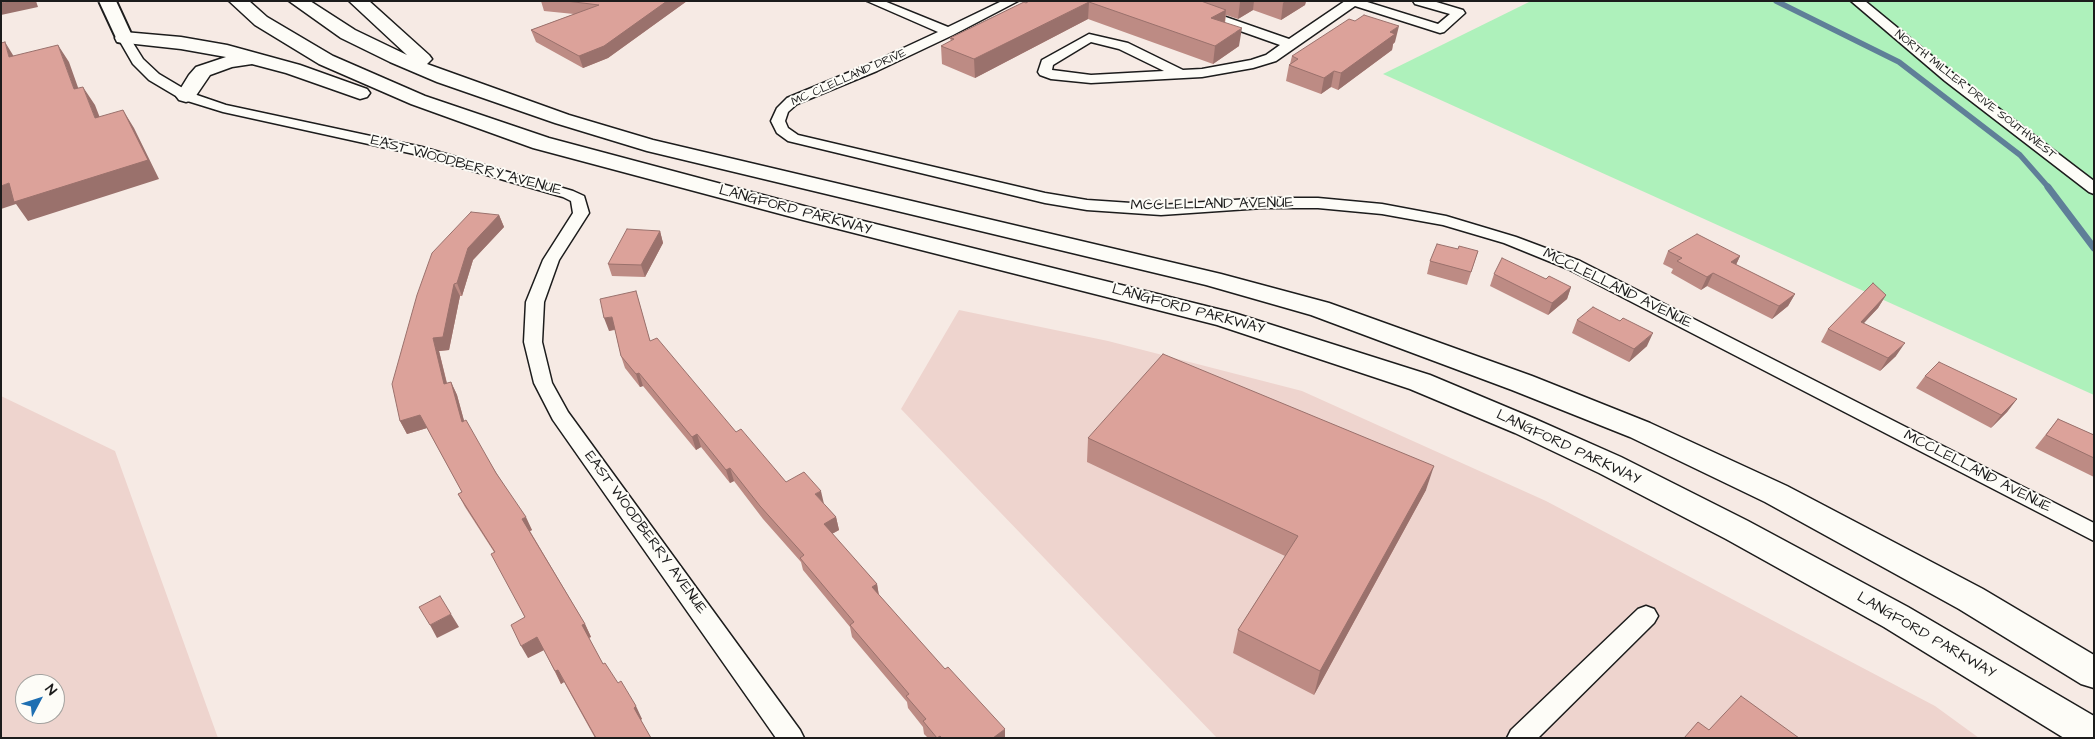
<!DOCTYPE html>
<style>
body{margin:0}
#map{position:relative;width:2095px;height:739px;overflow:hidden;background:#f6eae4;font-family:"Architects Daughter",sans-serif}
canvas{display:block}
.frame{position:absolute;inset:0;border:2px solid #1c1c1c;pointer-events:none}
.north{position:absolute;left:15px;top:674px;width:50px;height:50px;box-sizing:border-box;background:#fdfcf7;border:1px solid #a3a29f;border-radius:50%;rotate:50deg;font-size:14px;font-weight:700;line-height:20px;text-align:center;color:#1c1c1c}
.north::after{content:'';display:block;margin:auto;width:18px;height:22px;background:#1f6fb2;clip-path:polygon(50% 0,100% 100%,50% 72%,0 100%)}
</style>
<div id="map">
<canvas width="2095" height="739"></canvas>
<div class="frame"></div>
<div class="north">N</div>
</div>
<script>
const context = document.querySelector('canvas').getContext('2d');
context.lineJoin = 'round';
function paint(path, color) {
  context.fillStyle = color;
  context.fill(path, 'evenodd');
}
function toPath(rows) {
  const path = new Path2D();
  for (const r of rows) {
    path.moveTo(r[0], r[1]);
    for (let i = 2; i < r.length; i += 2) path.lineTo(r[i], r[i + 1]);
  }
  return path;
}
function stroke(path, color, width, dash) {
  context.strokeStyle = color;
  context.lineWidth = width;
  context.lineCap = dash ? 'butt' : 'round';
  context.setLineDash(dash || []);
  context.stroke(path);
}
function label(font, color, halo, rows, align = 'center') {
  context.font = font + ' "Architects Daughter",sans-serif';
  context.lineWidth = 4;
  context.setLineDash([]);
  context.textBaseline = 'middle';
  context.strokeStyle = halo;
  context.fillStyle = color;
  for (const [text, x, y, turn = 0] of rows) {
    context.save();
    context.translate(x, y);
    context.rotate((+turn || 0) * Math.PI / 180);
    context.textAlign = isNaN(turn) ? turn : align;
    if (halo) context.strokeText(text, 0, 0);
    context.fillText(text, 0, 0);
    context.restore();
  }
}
const built = toPath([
 [959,310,1108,341,1302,391,1546,501,1935,706,1979,738,1217,738,901,409],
 [1,396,115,451,218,738,1,738],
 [25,684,55,684,55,714,25,714]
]);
const green = toPath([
 [1531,1,2094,1,2094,395,1383,74]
]);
const streamFar1 = toPath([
 [1776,1,1899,62,2020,155,2049,188]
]);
const stream = toPath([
 [2048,187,2094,248]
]);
const street = toPath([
 [867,1,884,1,948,27,1002,1,1018,1,953,35,877,71,797,104,788,112,785,121,788,128,798,135,1045,193,1087,200,1161,205,1263,198,1318,198,1382,204,1446,216,1516,237,1580,261,2094,523,2094,541,1568,269,1504,243,1443,225,1382,214,1318,208,1263,208,1161,215,1087,210,1045,203,788,141,777,133,771,121,777,108,787,98,867,65,938,32,867,1],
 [1162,1,1180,1,1289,39,1345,1,1364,1,1438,24,1450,14,1415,4,1413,1,1433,1,1463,10,1465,13,1444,32,1440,33,1355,6,1276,61,1253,68,1202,77,1091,83,1051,79,1040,75,1038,72,1042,60,1089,34,1128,43,1183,70,1202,69,1251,60,1266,55,1280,45,1164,4,1162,1],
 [1091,42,1119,49,1164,71,1091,75,1052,70,1053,65,1091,42],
 [1851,1,1865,1,1955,75,2094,181,2094,194,2089,192,1945,81,1851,1],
 [124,34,128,35,143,59,159,74,191,93,226,105,422,147,573,191,584,196,589,213,559,260,544,302,542,342,552,383,568,412,800,730,804,738,776,738,553,420,534,383,524,342,526,302,543,260,573,213,571,201,563,197,414,154,223,112,181,99,149,80,133,64,118,38,124,34],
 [1646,606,1654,609,1658,616,1654,623,1538,738,1507,738,1511,730,1638,609,1646,606]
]);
const secondary = toPath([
 [99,1,116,1,133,38,130,42,124,43,118,42,99,1]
]);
const highway = toPath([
 [229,1,249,1,267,17,333,56,425,96,549,138,819,210,1234,313,1430,375,1535,419,1621,457,1748,521,1908,607,2094,716,2094,738,2064,738,1884,627,1726,539,1599,473,1515,433,1410,389,1217,325,803,220,533,148,411,104,319,64,255,25,229,1],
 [289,1,310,1,355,30,407,55,349,1,369,1,429,55,432,59,427,64,569,115,653,140,1221,274,1329,303,1532,376,1650,423,1787,486,1983,589,2094,655,2094,688,2081,684,1959,609,1765,502,1630,437,1512,390,1311,315,1206,285,647,151,555,123,437,82,390,62,341,38,289,1],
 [124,32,181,37,227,45,300,65,367,89,370,93,367,97,360,99,286,73,252,64,232,67,210,75,193,100,186,102,179,100,176,96,189,75,196,67,226,57,181,49,117,42,115,38,117,34,124,32]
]);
const wall = toPath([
 [541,1,687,1,608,58,583,68,536,42,531,30,574,14,544,11],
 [1029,1,1306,1,1305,5,1281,20,1253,10,1238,19,1226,15,1225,23,1239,46,1213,64,1088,19,975,78,942,64,941,46,951,41,950,38],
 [1395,42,1393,44,1392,50,1338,90,1331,87,1321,94,1286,81,1289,65,1290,64,1292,56],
 [499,215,504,227,473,260,462,296,460,296,449,350,439,351,447,383,451,382,457,395,464,421,532,530,530,531,585,624,591,637,589,638,603,664,642,719,641,720,651,738,595,738,564,682,561,684,544,650,528,658,525,618,494,552,465,507,458,494,462,492,427,428,407,434,400,421,417,295],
 [660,231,663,243,645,277,612,276,608,264],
 [1458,249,1478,251,1467,285,1427,274,1430,261],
 [1668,251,1740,256,1736,265,1795,294,1788,306,1772,319,1707,286,1701,290,1671,273,1673,269,1663,264],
 [1494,274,1546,279,1571,287,1567,299,1548,315,1490,286],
 [636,291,650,341,736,432,786,482,824,504,836,517,839,530,832,534,877,584,879,595,1005,738,928,738,924,734,923,727,908,708,907,702,852,637,850,627,803,570,801,562,763,519,734,481,730,483,701,447,696,450,643,386,640,387,625,368,621,356,615,330,609,331],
 [1886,295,1878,308,1863,323,1896,356,1880,371,1821,342,1828,329],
 [1577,320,1647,346,1629,362,1572,333],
 [1925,376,2017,399,2007,412,1991,428,1916,388],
 [2058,419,2094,435,2094,477,2035,448],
 [1088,438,1426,490,1314,695,1233,653,1238,630,1285,556,1087,462]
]);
const shadedWall = toPath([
 [10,1,36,1,38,7,1,15,1,3],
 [667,1,687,1,608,58,583,68,579,56],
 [1241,1,1254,1,1253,10,1238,19,1240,2],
 [1285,1,1306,1,1305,5,1281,20,1283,3],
 [1089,2,1088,19,975,78,974,59],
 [1226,10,1224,27,1211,18],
 [1399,26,1395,42,1393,44,1392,50,1338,90,1341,73,1390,32],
 [1242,28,1239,46,1213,64,1215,46],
 [5,42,16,60,9,57],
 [58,45,69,62,85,107,74,89],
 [1334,71,1331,87,1321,94,1324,78],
 [83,87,95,105,107,136,95,118],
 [123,110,134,128,159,179,28,221,16,204,1,209,1,186,9,183],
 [499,215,504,227,473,260,462,296,457,283,468,248],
 [660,231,663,243,645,277,641,265],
 [1740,256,1734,269,1731,262],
 [1713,273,1707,286,1701,290,1707,277],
 [454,284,460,296,449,350,439,351,450,397,444,384,433,338],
 [1571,287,1567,299,1548,315,1552,303],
 [1795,294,1788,306,1772,319,1779,306],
 [1886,295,1878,308,1853,335,1861,322],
 [612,317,616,329,609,331,604,318],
 [1653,333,1647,346,1629,362,1634,349],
 [1905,343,1896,356,1880,371,1888,358],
 [639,373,643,386,640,387,636,374],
 [451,382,457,395,468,435,462,422],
 [2017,399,2007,412,1991,428,2001,415],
 [420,415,427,428,407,434,400,421],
 [697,434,701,447,696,450,692,437],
 [1434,466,1426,490,1314,695,1320,671],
 [730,468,734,481,730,483,726,470],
 [821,491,824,504,815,494],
 [526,517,532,530,528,532,522,519],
 [836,517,839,530,826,537,824,524],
 [877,584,879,597,872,587],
 [451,614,459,627,437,638,430,625],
 [585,624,591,637,588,638,582,625],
 [537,637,544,650,528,658,521,646],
 [558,670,564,682,561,684,555,671],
 [636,706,642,719,639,720,634,708],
 [1005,729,1005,738,993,738]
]);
const building = toPath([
 [1,1,10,1,1,3,1,1],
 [566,1,667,1,604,46,579,56,531,30,599,5,566,1],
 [1029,1,1201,1,1226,10,1211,18,1242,28,1215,46,1089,2,974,59,941,46,954,39,950,38,1024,2,1026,3,1029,1],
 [1364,15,1399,26,1390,32,1395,34,1341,73,1334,71,1324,78,1289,65,1298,59,1292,56,1349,19,1355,21,1364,15],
 [5,42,9,57,58,45,74,89,83,87,95,118,123,110,148,160,14,202,9,183,1,186,1,43,5,42],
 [471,212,499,215,468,248,457,283,454,284,443,337,433,338,444,384,451,382,462,422,466,420,496,473,526,517,522,519,585,624,582,625,603,664,605,663,618,683,621,681,636,706,634,708,651,738,596,738,558,670,555,671,537,637,521,646,511,625,525,617,491,554,495,552,458,494,462,492,420,415,400,421,392,384,417,295,432,253,471,212],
 [627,229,660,231,641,265,608,264,627,229],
 [1697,234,1740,256,1731,262,1795,294,1779,306,1713,273,1707,277,1677,261,1682,258,1668,251,1697,234],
 [1437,244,1458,249,1459,246,1478,251,1471,272,1430,261,1437,244],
 [1502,258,1546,279,1549,276,1571,287,1552,303,1494,274,1502,258],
 [1873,283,1886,295,1861,322,1905,343,1888,358,1828,329,1873,283],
 [636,291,650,341,657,338,736,432,741,429,786,482,804,472,821,491,815,494,836,517,824,524,877,584,872,587,945,669,948,667,1005,729,993,738,942,738,940,736,937,738,923,721,926,719,906,696,909,694,850,625,854,622,800,558,804,555,760,506,730,468,726,470,697,434,692,437,639,373,636,374,621,356,612,317,604,318,600,299,636,291],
 [1593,307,1620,321,1623,318,1653,333,1634,349,1577,320,1593,307],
 [1163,354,1434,466,1320,671,1238,630,1298,536,1088,438,1163,354],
 [1939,362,2017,399,2001,415,1925,376,1939,362],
 [2058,419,2094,435,2094,458,2046,435,2058,419],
 [440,596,451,614,430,625,419,607,440,596],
 [1741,696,1799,738,1684,738,1698,722,1709,730,1741,696]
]);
const farStreetnames = [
 ["MC CLELLAND DRIVE",849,78,-24],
 ["NORTH MILLER DRIVE SOUTHWEST",1975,95,38]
];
const streetNames = [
 ["EAST WOODBERRY AVENUE",466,166,15],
 ["MCCLELLAND AVENUE",1212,205,-1],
 ["LANGFORD PARKWAY",795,211,15],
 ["MCCLELLAND AVENUE",1617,289,26],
 ["LANGFORD PARKWAY",1188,310,15],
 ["LANGFORD PARKWAY",1568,448,25],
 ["MCCLELLAND AVENUE",1977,472,27],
 ["EAST WOODBERRY AVENUE",645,533,54],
 ["LANGFORD PARKWAY",1926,636,30]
];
paint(built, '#eed4ce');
paint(green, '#aef1bb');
stroke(streamFar1, '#5f7f98', 5.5);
stroke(stream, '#5f7f98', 7);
stroke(street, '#1c1c1c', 3);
stroke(secondary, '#1c1c1c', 4);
stroke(highway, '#1c1c1c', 3);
paint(street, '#fdfcf7');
paint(secondary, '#fdfcf7');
paint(highway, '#fdfcf7');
paint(wall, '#bd8b84');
paint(shadedWall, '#9a716c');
paint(building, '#dca29a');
stroke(building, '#9a716c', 1);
label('12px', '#1c1c1c', '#fdfcf7', farStreetnames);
label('15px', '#1c1c1c', '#fdfcf7', streetNames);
</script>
